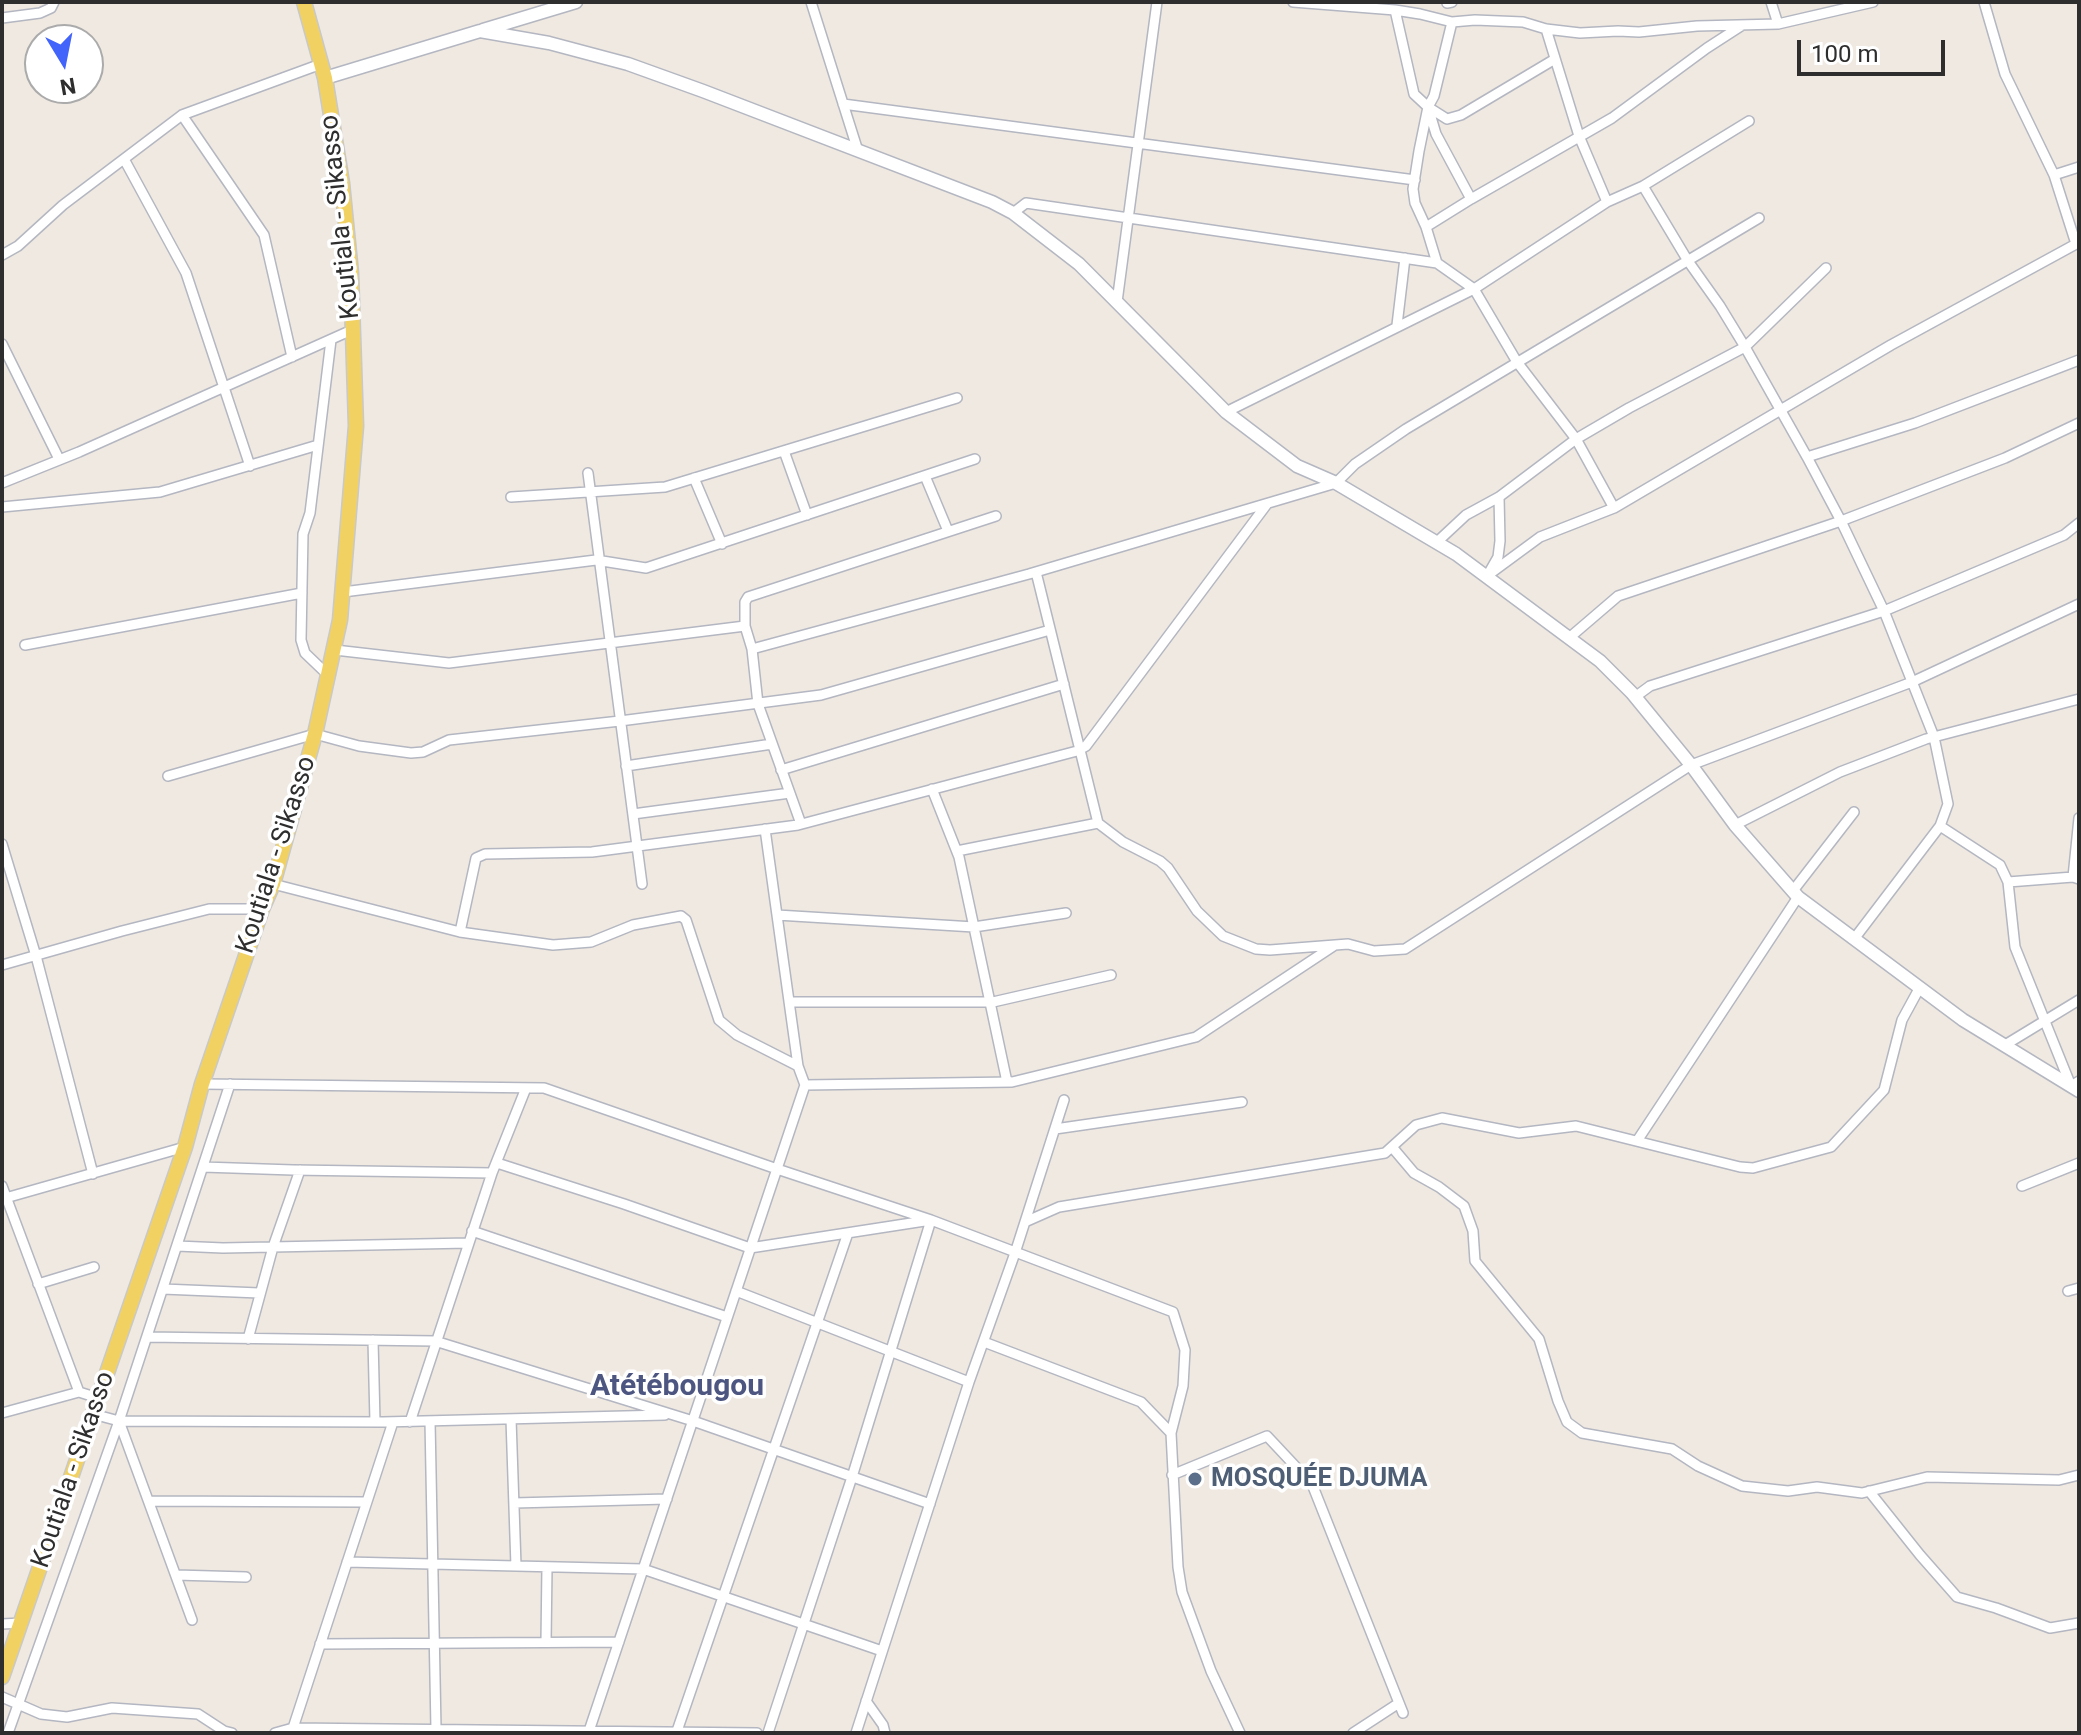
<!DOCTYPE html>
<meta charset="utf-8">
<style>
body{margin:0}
#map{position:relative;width:2081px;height:1735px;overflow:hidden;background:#efe9e1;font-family:Roboto,sans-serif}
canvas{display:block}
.frame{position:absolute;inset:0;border:4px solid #2e2e2e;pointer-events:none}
.north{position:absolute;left:24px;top:24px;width:80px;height:80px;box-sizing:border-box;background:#fff;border:2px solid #ababab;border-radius:50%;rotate:170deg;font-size:22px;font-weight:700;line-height:32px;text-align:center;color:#2e2e2e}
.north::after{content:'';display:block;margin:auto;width:28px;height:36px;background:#4264fb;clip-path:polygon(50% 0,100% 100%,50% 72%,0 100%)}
.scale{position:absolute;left:1797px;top:40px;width:148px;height:36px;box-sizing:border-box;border:4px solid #2e2e2e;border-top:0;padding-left:10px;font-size:24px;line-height:28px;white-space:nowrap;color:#2e2e2e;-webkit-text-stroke:6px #fff;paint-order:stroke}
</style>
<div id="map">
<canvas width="2081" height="1735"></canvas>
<div class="frame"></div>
<div class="north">N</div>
<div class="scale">100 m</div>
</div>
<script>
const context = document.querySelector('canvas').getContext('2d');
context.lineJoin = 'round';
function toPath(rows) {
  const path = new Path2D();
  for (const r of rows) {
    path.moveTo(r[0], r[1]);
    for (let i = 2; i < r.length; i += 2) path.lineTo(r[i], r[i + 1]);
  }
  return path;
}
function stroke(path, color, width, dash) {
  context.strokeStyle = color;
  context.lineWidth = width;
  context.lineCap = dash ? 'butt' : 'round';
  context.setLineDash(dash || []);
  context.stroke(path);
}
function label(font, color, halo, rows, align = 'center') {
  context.font = font + ' Roboto,sans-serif';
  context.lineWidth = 7;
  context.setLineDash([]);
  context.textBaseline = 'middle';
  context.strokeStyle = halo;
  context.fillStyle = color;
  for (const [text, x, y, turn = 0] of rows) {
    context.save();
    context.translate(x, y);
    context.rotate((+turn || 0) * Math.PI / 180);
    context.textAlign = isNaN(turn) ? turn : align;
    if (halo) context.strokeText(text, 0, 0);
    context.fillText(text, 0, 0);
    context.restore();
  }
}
const minor = toPath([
 [811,2,858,151],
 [1293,2,1395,10,1420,14,1452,22,1475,20,1523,22,1546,29,1580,33,1618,31,1639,32,1697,26,1778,24,1873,2],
 [1771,2,1778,24],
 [1447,3,1452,2],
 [1395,10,1414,94,1428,107,1436,134,1471,199],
 [2,18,40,13,51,8,54,2],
 [1452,22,1434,96,1428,107,1419,151,1413,189,1415,203,1426,227,1437,263,1474,289,1517,362,1576,439,1614,508],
 [1546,29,1579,136,1607,202],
 [843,104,1415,180],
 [1428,107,1447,119,1461,115,1555,59],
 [182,115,264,235,292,357],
 [124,159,186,273,250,466],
 [2054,175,2079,167],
 [1643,186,1688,261,1720,306,1745,347,1807,457,1841,521,1884,611,1934,737,1948,804,1940,826,2000,865,2008,882,2015,947,2071,1086,2079,1081],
 [1013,213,1026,203,1437,263],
 [1426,227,1471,199,1612,118,1707,48,1741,26],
 [2,255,18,246,63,205,182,115,321,64],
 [1117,302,1157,2],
 [1397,325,1405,258],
 [2,344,59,459],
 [1226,412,1474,289,1607,202,1643,186,1749,121],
 [784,451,807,515],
 [1807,457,1915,423,2079,360],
 [588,473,642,884],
 [925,476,948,531],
 [694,478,722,544],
 [2,483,79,452,354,329],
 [511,497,665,487,957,398],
 [2,507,160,492,318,445],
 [1437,542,1466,515,1499,497,1576,439,1629,408,1745,347,1826,268],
 [1490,571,1498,557,1500,541,1499,497],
 [1036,572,1098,823,1123,842,1160,861,1168,868,1197,911,1223,936,1256,949,1270,950,1335,945],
 [1487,576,1540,537,1614,508,1891,345,2076,244,2054,175,2005,74,1984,2],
 [343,592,596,560,646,568,975,459],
 [1569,638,1618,596,1841,521,2005,458,2079,423],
 [25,645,302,593],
 [752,649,1029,574,1336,483,1355,464,1406,429,1759,218],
 [335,650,449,663,745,626],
 [329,676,305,653,301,640,303,534,310,513,331,340],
 [1635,697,1650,686,1884,611,2064,535,2079,523],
 [626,766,772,744],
 [781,770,1064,684],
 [168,776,315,734,359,746,411,753,423,752,449,740,620,721,821,695,1050,630],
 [932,789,959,857,1007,1082],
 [633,814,790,793],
 [801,824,758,704,752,649,745,626,745,602,748,597,996,516],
 [1735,825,1840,772,1926,739,2079,699],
 [765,829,798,1066,805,1085],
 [2,844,36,956,93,1174],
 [957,851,1098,823],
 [2073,877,2079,818],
 [2008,882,2073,877,2079,879],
 [273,884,460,932,553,945,591,942,633,925,681,916,686,920,719,1020,737,1035,798,1066],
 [1792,892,1854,812],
 [777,915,974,927,1066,913],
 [460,932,476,858,485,854,592,852,798,825,1077,751,1086,746,1267,504],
 [1854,939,1940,826],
 [2,965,122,931,209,909,262,909],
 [789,1002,993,1002,1111,975],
 [2005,1045,2079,1000],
 [202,1084,544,1088,777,1169,931,1220,1173,1312,1185,1350,1183,1386,1171,1433,1178,1567,1182,1592,1211,1671,1240,1733],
 [1055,1129,1242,1102],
 [1637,1141,1798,897],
 [1392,1147,1414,1173,1439,1187,1464,1206,1473,1231,1475,1261,1539,1339,1558,1401,1567,1422,1582,1433,1672,1449,1698,1466,1742,1486,1788,1491,1817,1487,1862,1493,1927,1477,2059,1480,2079,1475],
 [497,1163,624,1204,750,1248,931,1220,852,1477,768,1733],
 [203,1167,293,1170,492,1173],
 [2,1186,79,1392,98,1398],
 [2022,1186,2079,1163],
 [2,1199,185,1147],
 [1025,1222,1059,1207,1385,1153,1416,1125,1442,1118,1519,1133,1576,1126,1740,1167,1753,1168,1831,1147,1884,1090,1902,1020,1920,987],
 [472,1231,727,1317],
 [177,1246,223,1248,468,1243],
 [38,1284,94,1267],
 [163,1289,259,1293],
 [736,1291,969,1382],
 [2068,1291,2079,1288],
 [147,1337,435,1341,693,1421,930,1504],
 [248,1339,273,1247,300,1170],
 [373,1340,375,1422],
 [984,1342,1141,1402,1171,1433],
 [2,1413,79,1392],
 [93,1414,119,1421,383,1422,665,1415],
 [511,1419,516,1566],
 [119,1421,192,1620],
 [430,1421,436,1729],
 [410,1422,492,1173,526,1088],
 [1172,1475,1267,1436,1312,1484,1403,1713],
 [1869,1491,1920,1555,1957,1597,1996,1608,2050,1628,2079,1623],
 [149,1501,366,1502],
 [514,1503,667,1499],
 [347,1562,643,1569,882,1651],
 [176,1575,246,1577],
 [2,1624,21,1623],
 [546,1642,547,1567],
 [320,1644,619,1642],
 [2,1697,41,1714,67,1717,112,1708,198,1714,224,1731,232,1733],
 [866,1701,883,1725,885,1733],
 [293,1728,393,1422],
 [589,1731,805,1085,1012,1082,1196,1037,1335,945,1348,944,1374,951,1405,949,1691,765,1912,682,2079,604],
 [677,1731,848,1233],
 [8,1733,119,1421,230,1084],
 [275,1733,293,1728,757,1733],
 [856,1733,969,1382,1015,1253,1064,1100],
 [1353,1733,1399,1703]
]);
const tertiary = toPath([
 [483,30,576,2],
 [325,78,480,31,549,43,628,64,703,91,992,202,1013,213,1079,264,1226,412,1297,466,1336,483,1456,554,1600,661,1632,693,1691,765,1735,825,1798,897,1963,1020,2079,1091]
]);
const primary = toPath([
 [2,1677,185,1147,202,1084,262,909,273,884,315,734,340,620,356,426,351,273,342,183,325,78,304,2]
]);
const markers = [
 [1195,1479,8,"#5c6f8a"]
];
const streetNames = [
 ["Koutiala - Sikasso",341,217,-96],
 ["Koutiala - Sikasso",277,855,-72],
 ["Koutiala - Sikasso",74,1470,-71]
];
const serviceNames = [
 ["MOSQUÉE DJUMA",1211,1479]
];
const quarterNames = [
 ["Atétébougou",677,1387]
];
stroke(minor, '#b4b7c1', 12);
stroke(tertiary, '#b4b7c1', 15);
stroke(primary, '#c9c9c9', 17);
stroke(minor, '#fff', 9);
stroke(tertiary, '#fff', 12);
stroke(primary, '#f2d163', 14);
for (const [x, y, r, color] of markers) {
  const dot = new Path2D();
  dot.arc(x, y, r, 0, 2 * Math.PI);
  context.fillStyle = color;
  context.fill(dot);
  stroke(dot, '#fff', 3);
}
label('26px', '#2e2e2e', '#fff', streetNames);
label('bold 26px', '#4e5e75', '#fff', serviceNames, 'left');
label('bold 30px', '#4d5680', '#fff', quarterNames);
</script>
